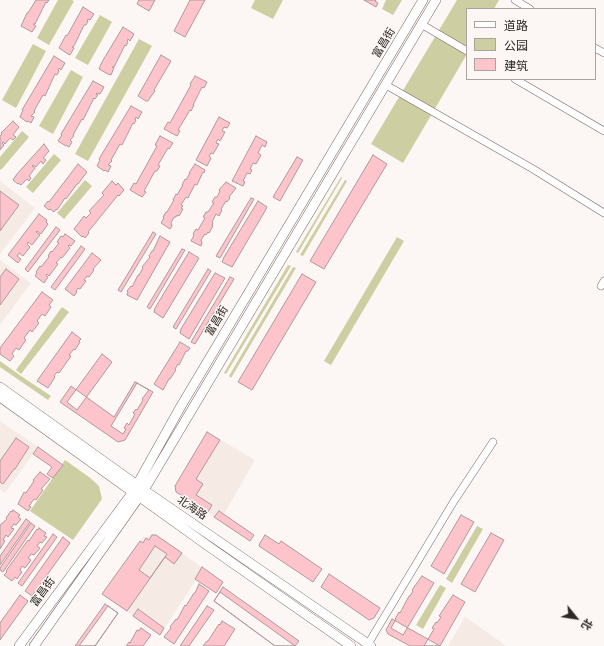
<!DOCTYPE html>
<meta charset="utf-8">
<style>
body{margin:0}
#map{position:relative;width:604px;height:646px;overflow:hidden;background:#fcf7f5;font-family:"Work Sans","Noto Sans SC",sans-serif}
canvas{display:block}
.legend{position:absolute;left:466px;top:8px;width:130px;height:72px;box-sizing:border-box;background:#fcf7f5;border:1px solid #aaa4a1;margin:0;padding:5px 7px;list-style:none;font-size:12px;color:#2f2723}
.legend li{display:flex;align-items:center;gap:8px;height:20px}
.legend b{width:20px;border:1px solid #aaa4a1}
.north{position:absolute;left:556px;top:598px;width:40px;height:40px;-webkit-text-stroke:3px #fcf7f5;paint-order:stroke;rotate:120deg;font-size:11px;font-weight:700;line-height:16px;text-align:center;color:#2f2723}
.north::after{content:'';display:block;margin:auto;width:14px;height:18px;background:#2f2723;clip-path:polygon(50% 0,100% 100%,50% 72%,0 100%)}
</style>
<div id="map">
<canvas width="604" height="646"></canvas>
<ul class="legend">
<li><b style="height:5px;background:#fff"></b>道路</li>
<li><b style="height:11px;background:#cdcea1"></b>公园</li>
<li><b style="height:11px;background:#fec4cc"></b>建筑</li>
</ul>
<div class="north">北</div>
</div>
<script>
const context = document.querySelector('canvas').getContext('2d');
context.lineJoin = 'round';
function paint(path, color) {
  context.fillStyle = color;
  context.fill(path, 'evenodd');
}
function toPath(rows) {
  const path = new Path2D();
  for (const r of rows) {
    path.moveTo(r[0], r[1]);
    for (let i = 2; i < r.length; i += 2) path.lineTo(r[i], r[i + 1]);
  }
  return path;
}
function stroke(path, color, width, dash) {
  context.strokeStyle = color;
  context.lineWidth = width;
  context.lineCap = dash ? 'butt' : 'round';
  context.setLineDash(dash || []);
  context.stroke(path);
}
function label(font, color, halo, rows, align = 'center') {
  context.font = font + ' "Work Sans","Noto Sans SC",sans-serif';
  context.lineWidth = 3;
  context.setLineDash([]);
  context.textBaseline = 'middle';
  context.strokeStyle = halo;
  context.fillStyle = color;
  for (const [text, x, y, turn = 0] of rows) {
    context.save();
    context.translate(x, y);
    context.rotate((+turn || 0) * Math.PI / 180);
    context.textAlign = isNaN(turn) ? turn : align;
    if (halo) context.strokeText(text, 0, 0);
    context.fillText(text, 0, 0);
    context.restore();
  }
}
const built = toPath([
 [0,181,35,208,0,254],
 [0,260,31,283,0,325],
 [0,421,38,447,5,493,0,489],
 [207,432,255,460,224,514,219,511,214,517,176,492,175,486],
 [156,535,223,582,216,593,196,580,160,635,102,594,143,537],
 [465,617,504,644,505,646,448,646]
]);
const green = toPath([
 [58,0,71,0,74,1,49,45,37,38],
 [255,0,283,0,273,19,251,8],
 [386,0,402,0,393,15,382,9],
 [457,0,499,0,494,9,467,9,467,54,403,163,371,144],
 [100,15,112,22,88,65,75,58],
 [139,39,152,46,88,161,75,154],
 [33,44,46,51,16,108,2,100],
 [71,70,83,77,53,134,39,126],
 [22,131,29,137,1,170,0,169,0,157],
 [54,154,61,160,33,193,26,187],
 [341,177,342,178,298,253,296,252],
 [85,180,92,186,64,219,57,213],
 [345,180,347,181,303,256,300,255],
 [397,237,404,241,331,365,324,361],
 [288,265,291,266,226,374,224,373],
 [293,267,296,268,231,378,229,376],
 [62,307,69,312,21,374,16,370],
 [0,361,21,376,51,396,48,400,0,367],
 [65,460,89,477,99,486,102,499,73,540,30,511],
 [477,526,483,529,452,583,446,579],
 [440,585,446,588,423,629,416,625]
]);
const building = toPath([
 [36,0,49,0,47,3,46,2,35,24,33,24,36,26,32,32,21,26,27,13,28,13,36,0],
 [139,0,155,0,149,11,137,4,139,0],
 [190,0,205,0,185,37,174,31,190,0],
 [364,0,376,0,375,1,378,3,376,7,364,0],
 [83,7,94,14,90,20,88,19,87,21,88,21,86,25,84,25,74,46,72,47,74,48,70,55,68,54,59,48,66,35,67,36,83,7],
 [123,27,134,34,130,41,128,39,127,41,128,42,126,46,125,45,114,67,112,67,114,68,111,75,108,74,99,69,102,62,123,27],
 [161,55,171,61,154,90,155,91,152,95,148,101,146,101,138,96,161,55],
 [54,56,65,63,61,70,59,68,58,70,59,71,57,75,55,74,45,96,43,95,34,111,35,112,31,116,34,117,31,123,28,121,27,122,20,117,23,110,22,110,54,56],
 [195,76,207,82,204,88,202,87,193,105,194,105,191,111,190,110,178,130,180,131,177,136,164,129,168,122,170,123,191,85,190,84,195,76],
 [93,81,104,87,100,94,97,93,96,94,98,95,95,99,94,98,83,120,82,119,73,135,74,136,70,140,72,142,69,147,66,145,66,146,58,141,62,135,61,134,93,81],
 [131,106,142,112,138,119,136,117,135,119,136,120,134,124,133,123,122,145,120,144,111,160,112,161,108,165,111,166,108,172,105,170,104,171,97,166,100,160,99,159,131,106],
 [219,117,230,123,227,128,224,127,222,131,225,132,220,141,218,139,216,143,219,144,213,154,211,153,209,156,211,158,207,166,196,160,219,117],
 [13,121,19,127,13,135,16,137,13,140,10,138,5,144,3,142,2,143,4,145,0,150,0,136,2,134,1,133,13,121],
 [160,136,173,143,169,149,168,148,158,165,160,166,157,171,155,171,144,191,146,192,142,197,130,190,134,183,136,184,157,146,155,145,160,136],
 [256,136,267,142,265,147,262,145,258,153,261,155,256,164,253,163,250,169,252,170,250,174,247,173,243,181,245,182,243,186,232,181,256,136],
 [44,144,49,151,43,158,46,160,43,164,41,161,36,167,33,165,32,166,35,168,29,176,31,178,29,181,27,179,21,185,18,183,18,184,13,180,17,174,44,144],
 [373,155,387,164,324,269,310,261,373,155],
 [297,157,303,160,280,201,273,197,297,157],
 [78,164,87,172,78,184,77,184,66,199,65,198,57,210,56,209,54,212,50,209,49,210,44,206,48,201,49,202,78,164],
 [195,164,205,170,204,173,203,172,197,185,195,184,188,198,186,197,181,205,183,206,181,208,183,209,179,216,177,215,176,217,174,217,171,223,172,226,170,229,161,223,164,218,163,217,166,212,167,212,174,200,173,200,176,194,177,195,183,185,182,185,185,179,186,180,190,173,189,173,195,164],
 [112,181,116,185,118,183,124,190,119,196,118,195,88,232,89,233,85,238,83,236,82,237,74,229,84,216,86,218,91,213,89,211,104,195,102,193,112,181],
 [226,182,236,188,229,197,230,198,227,202,226,201,221,209,222,210,219,216,216,214,212,222,213,223,212,226,213,226,209,233,208,232,206,235,205,234,201,240,202,243,201,246,191,241,194,235,193,234,196,229,198,230,205,218,203,217,206,212,208,212,214,203,212,202,215,197,217,197,220,191,219,190,226,182],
 [0,191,19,205,0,231,0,191],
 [251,198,254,199,220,258,216,256,251,198],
 [258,201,267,207,265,211,232,267,222,262,224,257,258,201],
 [39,214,47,220,46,222,48,224,41,234,37,231,36,232,40,235,32,245,28,242,27,244,30,247,23,256,19,253,17,256,21,259,18,263,8,255,39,214],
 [56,227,60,230,28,272,25,269,56,227],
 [153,232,156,234,121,292,118,290,153,232],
 [65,234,75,241,71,246,69,245,68,246,70,248,62,258,61,257,56,263,58,264,49,276,47,274,46,276,48,277,44,283,35,276,37,273,36,272,40,266,41,267,49,257,48,256,51,251,52,252,59,243,57,242,61,236,63,237,65,234],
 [160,236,170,242,137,300,127,295,128,292,127,291,131,286,132,287,138,275,139,275,143,268,142,267,150,257,149,256,152,251,153,251,160,236],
 [81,246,85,249,55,290,51,287,81,246],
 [182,249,185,250,150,309,147,307,182,249],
 [189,252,199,258,163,318,154,312,155,308,189,252],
 [92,253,101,260,93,269,94,270,89,277,87,276,84,280,86,281,80,289,78,288,76,291,77,292,74,296,65,289,92,253],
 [6,269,19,279,0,305,0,277,6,269],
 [208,269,211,271,176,329,173,327,208,269],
 [215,273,225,278,189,339,180,333,181,329,215,273],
 [302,274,316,282,252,390,238,382,302,274],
 [230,277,234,279,195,344,191,342,230,277],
 [42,292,53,300,49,305,51,307,45,316,42,314,37,321,39,323,32,332,30,330,24,338,26,340,19,350,16,348,12,354,14,356,10,361,0,354,0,348,42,292],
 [72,332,81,339,79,341,80,342,75,350,74,349,69,355,71,356,59,373,57,372,54,376,55,377,48,388,37,381,72,332],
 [180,342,190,348,188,351,186,351,179,365,178,364,175,369,176,370,170,379,169,379,163,390,154,384,180,342],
 [102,354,112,362,77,410,67,402,102,354],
 [135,382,153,392,125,440,122,441,118,442,60,402,71,386,114,417,135,382],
 [137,383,149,390,142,399,143,400,137,410,136,409,133,413,135,414,129,425,127,423,124,428,126,429,123,434,111,426,137,383],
 [207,432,220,440,196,479,203,484,196,495,212,505,208,512,176,492,175,486,207,432],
 [16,438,29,447,15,469,14,469,3,484,0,482,0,461,16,438],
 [38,447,63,465,53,478,47,474,52,467,33,454,38,447],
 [40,472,50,479,41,489,43,490,36,500,34,499,29,506,31,507,28,511,18,504,24,492,26,493,34,481,33,480,40,472],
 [13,510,20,515,18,517,21,519,16,525,14,524,11,528,14,529,8,537,6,535,3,540,5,541,0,549,0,525,7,519,6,518,11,511,12,512,13,510],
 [219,511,254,535,250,541,214,517,219,511],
 [461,515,474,522,444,574,431,566,461,515],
 [26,519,30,522,0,565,0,556,26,519],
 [31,523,35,526,3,572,0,570,0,568,31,523],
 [39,528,46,533,44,536,47,537,42,543,40,542,37,546,40,548,34,555,31,554,28,558,31,560,25,568,22,566,20,570,22,572,17,579,15,577,12,581,4,575,7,572,6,571,28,540,29,541,37,529,38,530,39,528],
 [491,533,504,540,475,592,461,584,491,533],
 [53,534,57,537,22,586,18,583,53,534],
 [152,535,156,535,182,553,174,564,165,557,127,611,102,594,140,541,143,543,146,538,149,540,152,535],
 [265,535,279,544,281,541,322,569,313,582,259,546,260,543,265,535],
 [63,537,70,543,32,596,25,591,63,537],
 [155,546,167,554,150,578,139,570,155,546],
 [202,567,223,582,216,593,195,579,202,567],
 [329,574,380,608,374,618,369,620,321,587,329,574],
 [422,576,434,583,403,635,391,628,396,619,395,619,399,612,400,613,409,596,410,596,413,591,412,590,422,576],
 [199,584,209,591,174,644,164,637,171,628,170,627,176,619,177,620,185,605,186,606,194,593,195,593,199,584],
 [223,587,299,641,295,646,275,646,214,601,223,587],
 [220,592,295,646,275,646,214,601,220,592],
 [20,595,28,601,0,640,0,623,20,595],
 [453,595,465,602,440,646,424,646,434,629,432,628,436,622,437,623,441,617,439,616,453,595],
 [105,604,118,613,95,646,75,646,105,604],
 [108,606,118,613,95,646,79,646,108,606],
 [207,606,214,610,189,646,180,646,207,606],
 [138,609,164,628,160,635,133,616,138,609],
 [392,619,440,646,410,646,388,634,386,630,392,619],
 [222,621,235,629,224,646,203,646,207,641,208,641,219,624,220,625,222,621],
 [141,628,151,635,143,646,126,646,129,642,130,643,137,630,139,631,141,628]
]);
const minor = toPath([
 [515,0,530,9],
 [421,24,467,51],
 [595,48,604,53],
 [515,79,604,131],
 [386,85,533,169,604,213],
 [601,286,604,281],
 [368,644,454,501,493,442]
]);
const major = toPath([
 [0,387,144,490,371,646],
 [0,397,211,548,351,646],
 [19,646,133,492,181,406,423,0],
 [34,646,144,490,436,0]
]);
const streetNames = [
 ["富昌街",384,43,-59],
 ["富昌街",217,321,-59],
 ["北海路",192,508,34],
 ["富昌街",43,592,-54]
];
paint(built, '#f6eae5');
paint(green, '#cdcea1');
paint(building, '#fec4cc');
stroke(building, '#b0989b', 1);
stroke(minor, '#7c6860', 8);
stroke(major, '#7c6860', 10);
stroke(minor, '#fff', 7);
stroke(major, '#fff', 9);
label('11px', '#2f2723', '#fcf7f5', streetNames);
</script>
